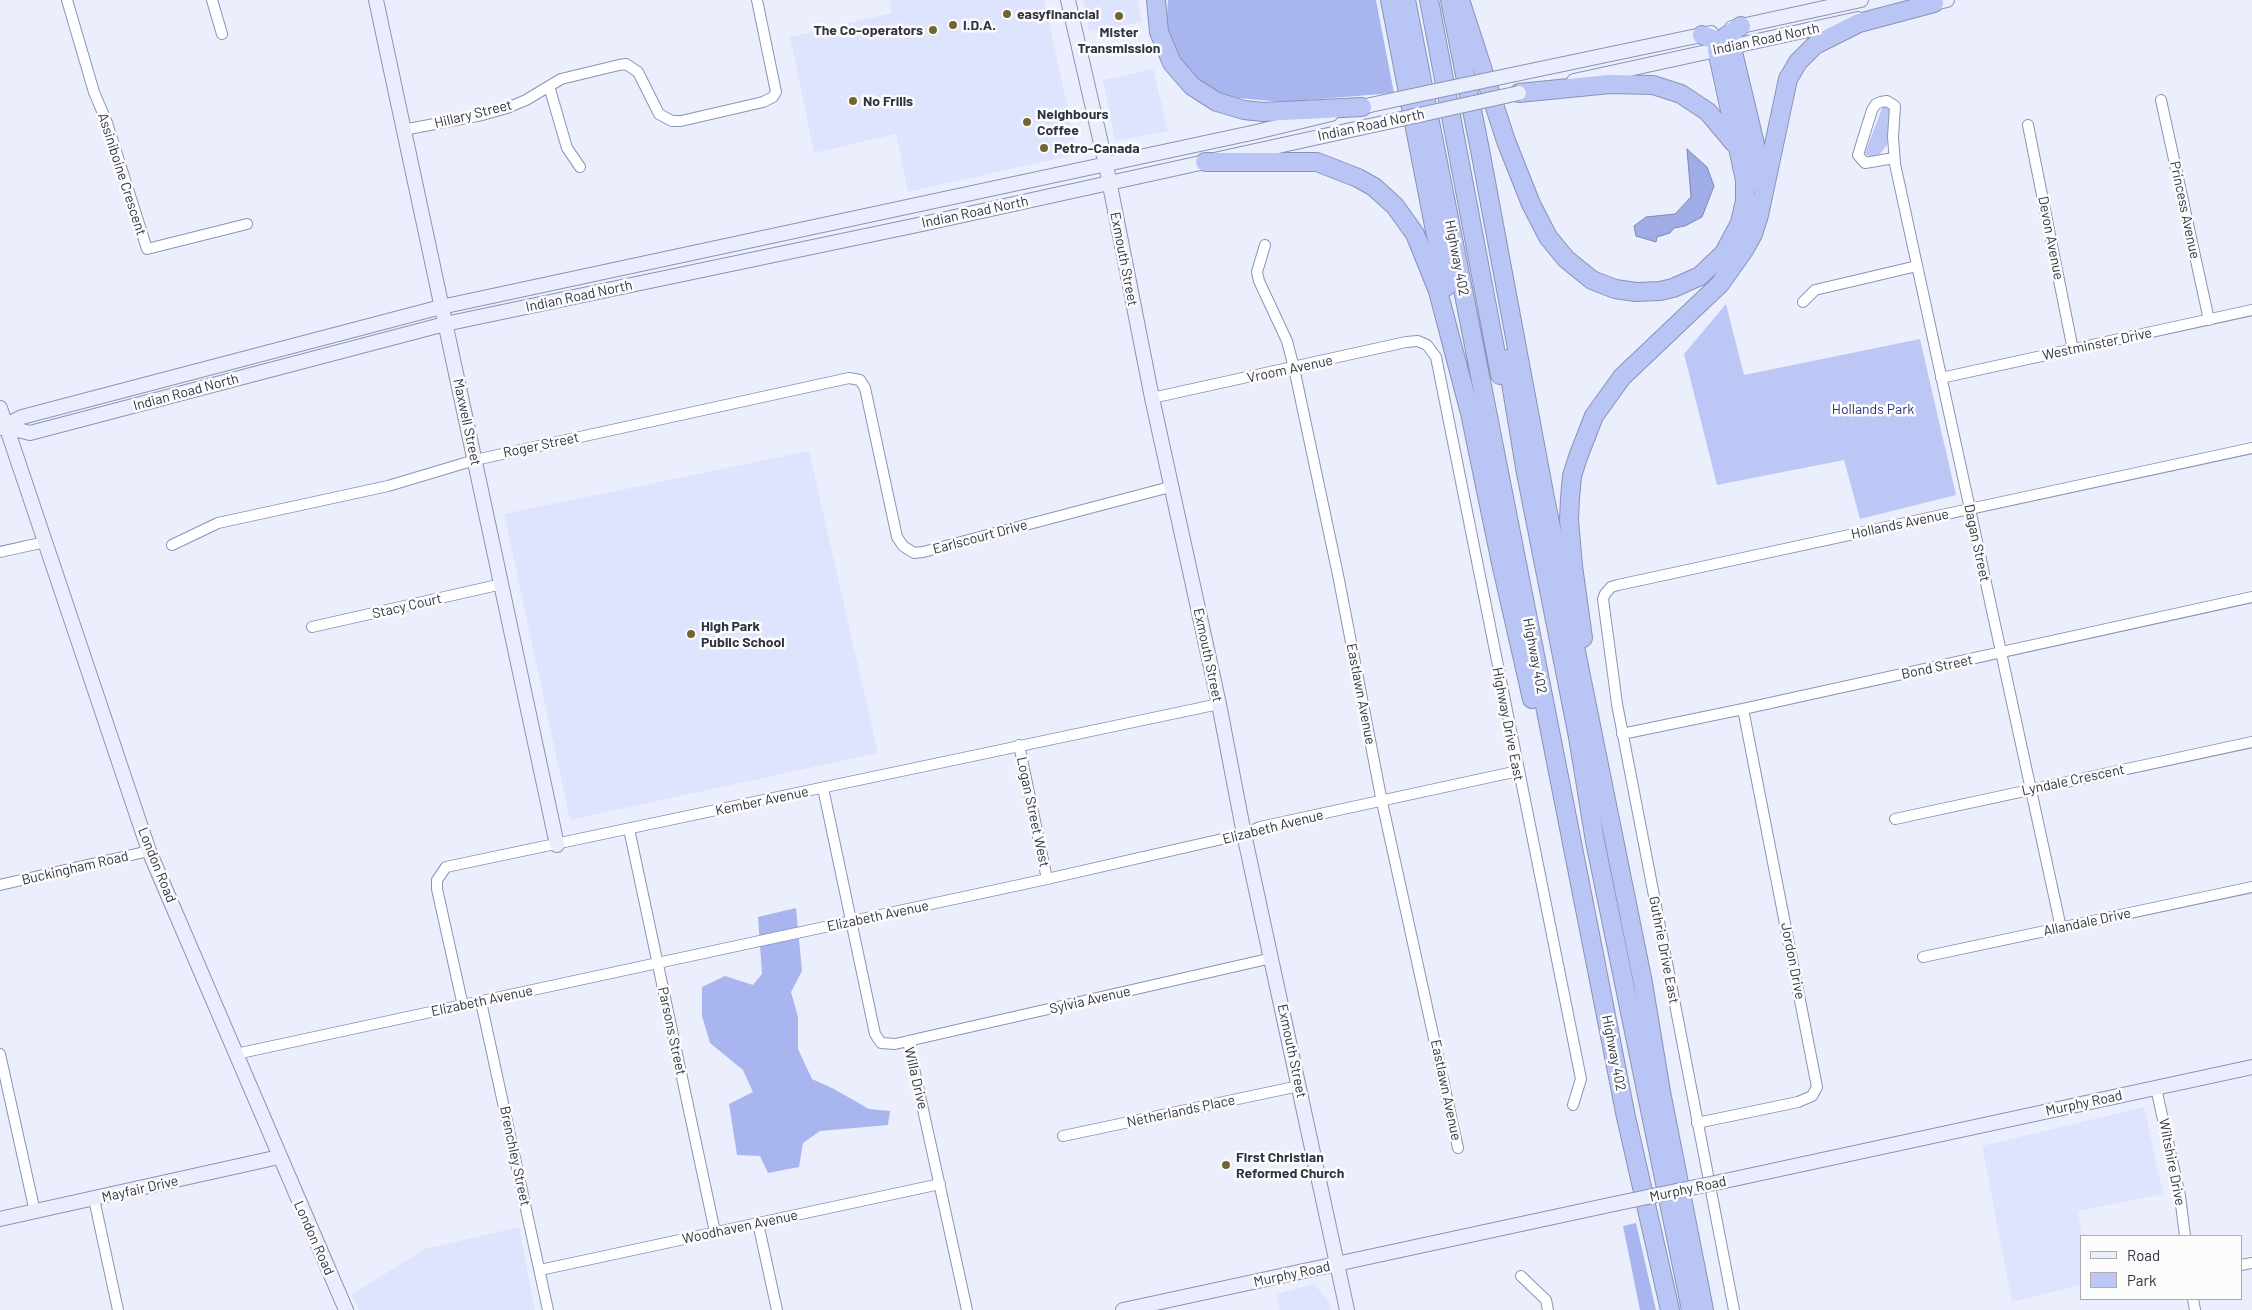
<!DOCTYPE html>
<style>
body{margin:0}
#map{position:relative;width:2252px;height:1310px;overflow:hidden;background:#ebeffd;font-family:Barlow,sans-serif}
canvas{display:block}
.legend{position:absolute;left:2080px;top:1235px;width:162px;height:65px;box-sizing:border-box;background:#fcfcfc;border:1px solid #aaacb1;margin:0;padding:6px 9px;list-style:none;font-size:15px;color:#303341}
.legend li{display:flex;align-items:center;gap:10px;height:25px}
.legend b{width:25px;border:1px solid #aaacb1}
</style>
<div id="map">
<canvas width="2252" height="1310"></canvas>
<ul class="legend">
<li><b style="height:6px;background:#eaeefc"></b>Road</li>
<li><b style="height:14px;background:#bcc7f6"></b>Park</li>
</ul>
</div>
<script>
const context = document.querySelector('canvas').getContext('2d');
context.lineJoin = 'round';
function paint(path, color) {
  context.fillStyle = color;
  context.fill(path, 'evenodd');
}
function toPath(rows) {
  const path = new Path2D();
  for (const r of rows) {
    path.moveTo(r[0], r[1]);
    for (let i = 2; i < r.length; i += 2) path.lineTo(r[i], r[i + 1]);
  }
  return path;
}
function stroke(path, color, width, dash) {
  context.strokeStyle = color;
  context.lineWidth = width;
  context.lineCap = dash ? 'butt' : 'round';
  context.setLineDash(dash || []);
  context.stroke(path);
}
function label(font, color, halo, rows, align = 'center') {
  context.font = font + ' Barlow,sans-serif';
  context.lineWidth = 5;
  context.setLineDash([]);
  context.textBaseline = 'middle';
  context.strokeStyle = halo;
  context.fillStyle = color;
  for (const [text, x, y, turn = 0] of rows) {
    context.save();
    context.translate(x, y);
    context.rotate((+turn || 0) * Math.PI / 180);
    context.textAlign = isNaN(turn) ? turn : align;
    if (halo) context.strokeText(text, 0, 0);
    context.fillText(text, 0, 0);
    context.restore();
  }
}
const built = toPath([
 [889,0,1044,0,1078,154,908,192,896,134,814,153,790,37,892,13],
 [1083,0,1137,0,1142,22,1089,32],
 [1153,69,1168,131,1115,141,1103,80],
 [809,451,878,753,570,820,504,514],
 [2144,1107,2163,1194,2078,1211,2082,1236,2081,1285,2012,1302,1982,1146],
 [519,1227,535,1310,359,1310,352,1294,425,1249],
 [1314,1284,1329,1301,1331,1310,1280,1310,1276,1294]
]);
const green = toPath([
 [1883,106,1890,107,1891,112,1887,145,1880,154,1870,157,1865,153],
 [1726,304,1744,375,1920,339,1956,495,1860,519,1844,460,1717,485,1684,354]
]);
const forest = toPath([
 [1168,0,1376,0,1394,93,1281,102,1228,97,1190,74,1166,32],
 [796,908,802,971,791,992,798,1017,798,1049,812,1079,834,1089,869,1109,890,1111,888,1125,820,1131,803,1143,799,1167,768,1173,760,1156,737,1155,729,1104,753,1092,743,1070,710,1043,702,1016,702,987,725,976,753,985,762,974,758,917],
 [1636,1223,1656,1310,1640,1310,1623,1226]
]);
const water = toPath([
 [1687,149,1707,167,1714,186,1702,217,1685,226,1674,228,1670,233,1657,237,1656,242,1636,236,1634,226,1646,217,1675,214,1691,197,1687,149]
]);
const street = toPath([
 [67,0,94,92,107,123,147,249,247,224],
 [212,0,222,34],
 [549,86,567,148,580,167],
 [2161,100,2209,320],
 [2028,125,2073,350],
 [403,130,482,115,507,108,526,100,561,79,619,65,626,64,638,72,659,114,672,121,681,121,763,102,773,97,776,92,757,0],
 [1894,158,1865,163,1858,155,1872,110,1876,104,1881,102,1887,101,1895,106,1893,137,1895,164,2061,928],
 [1265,245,1257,272,1259,281,1287,341,1294,368,1338,575,1382,802,1458,1148],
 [1803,302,1815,290,1917,266],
 [1941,378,2252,310],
 [1152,398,1406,342,1418,341,1427,345,1436,357,1581,1079,1573,1105],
 [172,545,218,523,388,486,475,460,849,378,860,380,865,388,897,537,903,546,914,553,923,552,1170,487],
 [0,552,45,542],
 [312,627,502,584],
 [1622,734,1743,709,2252,597],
 [1019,745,1047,879],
 [823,788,875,1034,881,1043,895,1044,1272,958],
 [1895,819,2252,742],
 [629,829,715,1232],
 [0,885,149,851],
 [1923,957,2252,887],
 [481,1002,548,1310],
 [463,1006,437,889,437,880,446,867,1219,704],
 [908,1041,967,1310],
 [0,1054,35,1212],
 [236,1054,1047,879,1244,834,1260,827,1518,771],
 [2156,1088,2180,1196,2185,1236],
 [1697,1123,1798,1102,1812,1096,1817,1087,1743,709],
 [1063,1136,1299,1086],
 [94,1199,118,1310],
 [758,1223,777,1310],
 [2241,1265,2252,1263],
 [540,1270,940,1184],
 [1521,1276,1546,1300,1548,1310],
 [2193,1299,2195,1310],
 [1734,1310,1617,704,1603,599,1605,594,1611,587,1618,585,2252,448]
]);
const secondary = toPath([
 [376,0,557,845],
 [1068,0,1106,165,1152,398,1219,704,1244,834,1347,1310],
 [1925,5,1947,0],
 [1732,28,1861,0],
 [1516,74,1711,33],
 [1574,81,1858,19],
 [1352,109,1398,99],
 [0,408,149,851,346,1310],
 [6,427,30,433,445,324,927,223,1401,119],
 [0,428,22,417,441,307,1256,132,1331,114],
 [1734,1179,2252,1067],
 [0,1219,279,1157],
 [1123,1310,1614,1204]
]);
const highway = toPath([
 [1156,0,1159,32,1172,63,1192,86,1217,102,1244,110,1263,112,1362,107],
 [1390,0,1446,287],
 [1406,0,1626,1117,1670,1310],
 [1429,0,1500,375],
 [1450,0,1480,150,1545,498,1643,983,1661,1092,1704,1310],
 [1461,3,1506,141,1531,204,1548,237,1566,259,1592,280,1615,289,1636,292,1660,291,1673,288,1700,276,1724,253,1740,223,1745,201,1745,180,1717,50,1718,45,1725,37,1741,26],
 [1702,35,1726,44,1733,52,1755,144,1761,185],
 [1519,93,1610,84,1653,85,1681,94,1708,112,1734,143],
 [1205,162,1317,162,1358,178,1374,187,1395,206,1415,234,1438,291,1470,413,1501,563,1532,699],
 [1507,359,1526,473,1578,737,1595,841,1691,1310],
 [1583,638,1573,566,1569,520,1570,498,1572,476,1578,457,1594,416,1622,377,1720,284,1744,250,1753,234,1759,215,1788,79,1798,62,1815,45,1859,23,1934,3]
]);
const secondaryBridge = toPath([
 [1398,99,1516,74],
 [1401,119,1519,93],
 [1614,1204,1734,1179]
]);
const markers = [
 [1007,14,5,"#736533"],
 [1119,16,5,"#736533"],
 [953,25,5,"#736533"],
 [933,30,5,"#736533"],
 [853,101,5,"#736533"],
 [1027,122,5,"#736533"],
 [1044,148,5,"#736533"],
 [691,634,5,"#736533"],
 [1226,1165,5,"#736533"]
];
const poiNames = [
 ["easyfinancial",1017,14],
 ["I.D.A.",963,25],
 ["The Co-operators",923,30,"right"],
 ["Mister",1119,32,"center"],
 ["Transmission",1119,48,"center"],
 ["No Frills",863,101],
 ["Neighbours",1037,114],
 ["Coffee",1037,130],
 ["Petro-Canada",1054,148],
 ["High Park",701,626],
 ["Public School",701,642],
 ["First Christian",1236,1157],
 ["Reformed Church",1236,1173]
];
const streetNames = [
 ["Indian Road North",1766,39,-12],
 ["Hillary Street",473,114,-14],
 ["Indian Road North",1371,125,-12],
 ["Assiniboine Crescent",122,174,72],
 ["Princess Avenue",2185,210,78],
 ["Indian Road North",975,212,-12],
 ["Devon Avenue",2051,238,79],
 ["Highway 402",1457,258,79],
 ["Exmouth Street",1124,259,79],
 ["Indian Road North",579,296,-12],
 ["Westminster Drive",2097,344,-12],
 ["Vroom Avenue",1290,369,-12],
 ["Indian Road North",186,392,-15],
 ["Maxwell Street",467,422,78],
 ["Roger Street",541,445,-12],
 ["Hollands Avenue",1900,524,-12],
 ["Earlscourt Drive",980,537,-15],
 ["Dagan Street",1977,543,78],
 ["Stacy Court",407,606,-13],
 ["Exmouth Street",1208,655,78],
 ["Highway 402",1535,656,79],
 ["Bond Street",1937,667,-12],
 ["Eastlawn Avenue",1361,694,79],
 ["Highway Drive East",1508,724,79],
 ["Lyndale Crescent",2073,780,-12],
 ["Kember Avenue",762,801,-12],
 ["Logan Street West",1033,812,78],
 ["Elizabeth Avenue",1273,827,-14],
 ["London Road",157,865,68],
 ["Buckingham Road",75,868,-13],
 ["Elizabeth Avenue",878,916,-12],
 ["Allandale Drive",2087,922,-12],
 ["Guthrie Drive East",1664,950,79],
 ["Jordon Drive",1793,961,79],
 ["Sylvia Avenue",1090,1000,-13],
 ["Elizabeth Avenue",482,1001,-12],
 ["Parsons Street",672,1031,78],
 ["Exmouth Street",1292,1051,78],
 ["Highway 402",1614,1053,79],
 ["Willa Drive",916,1078,77],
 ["Eastlawn Avenue",1446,1090,78],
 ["Murphy Road",2084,1103,-12],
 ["Netherlands Place",1181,1111,-12],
 ["Brenchley Street",515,1156,78],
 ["Wiltshire Drive",2172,1162,79],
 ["Mayfair Drive",140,1189,-13],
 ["Murphy Road",1688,1189,-12],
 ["Woodhaven Avenue",740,1227,-12],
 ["London Road",314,1238,66],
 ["Murphy Road",1292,1274,-12]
];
const parkNames = [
 ["Hollands Park",1873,409]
];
paint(built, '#dee4fe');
paint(green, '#bcc7f6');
paint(forest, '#a8b5ef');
paint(water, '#9face5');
stroke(water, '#7e88b4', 1);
stroke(street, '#8c94b5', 12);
stroke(secondary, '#8c94b5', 16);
stroke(highway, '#8992b5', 20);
stroke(street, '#fff', 10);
stroke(secondary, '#eaeefc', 14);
stroke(highway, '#b9c5f4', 18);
stroke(secondaryBridge, '#8c94b5', 16, []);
stroke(secondaryBridge, '#eaeefc', 14);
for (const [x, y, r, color] of markers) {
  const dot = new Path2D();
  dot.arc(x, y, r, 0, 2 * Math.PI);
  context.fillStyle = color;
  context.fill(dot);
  stroke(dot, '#fcfcfc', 2);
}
label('bold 14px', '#303341', '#fcfcfc', poiNames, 'left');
label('14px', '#303341', '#fcfcfc', streetNames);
label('14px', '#2d3578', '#fcfcfc', parkNames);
</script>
